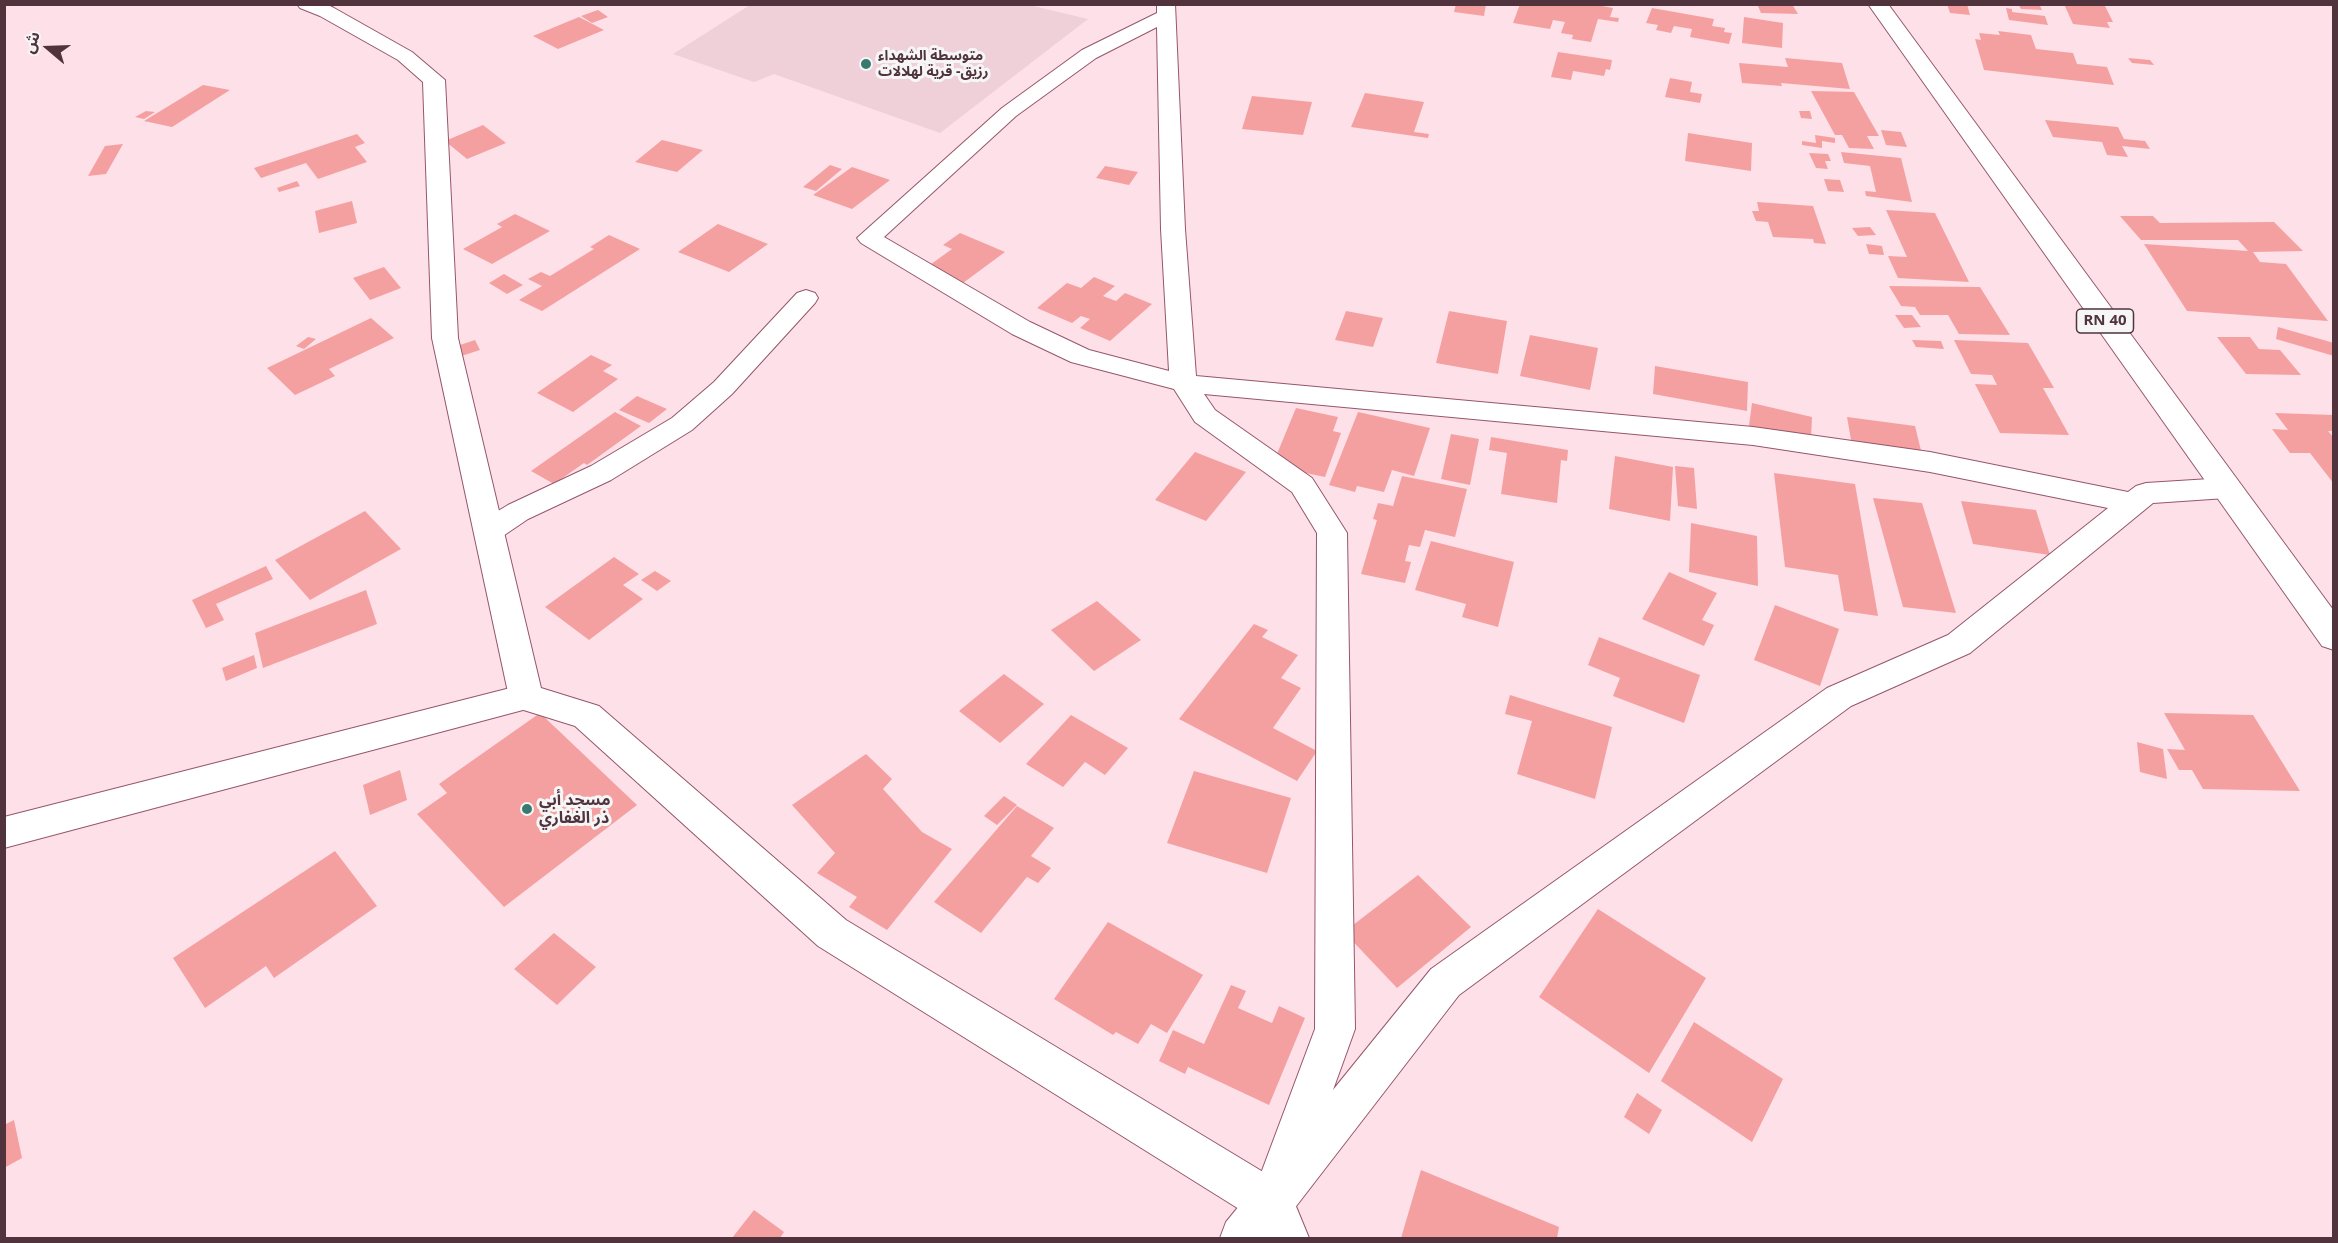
<!DOCTYPE html>
<meta charset="utf-8">
<style>
body{margin:0}
#map{position:relative;width:2338px;height:1243px;overflow:hidden;background:#fee0e9;font-family:"Noto Sans","Noto Sans Arabic",sans-serif}
canvas{display:block}
.frame{position:absolute;inset:0;border:6px solid #50333c;pointer-events:none}
.north{position:absolute;left:18px;top:18px;width:60px;height:60px;-webkit-text-stroke:4px #f6f6f6;paint-order:stroke;rotate:289deg;font-size:16px;font-weight:700;line-height:24px;text-align:center;color:#50333c}
.north::after{content:'';display:block;margin:auto;width:21px;height:27px;background:#50333c;clip-path:polygon(50% 0,100% 100%,50% 72%,0 100%)}
</style>
<div id="map">
<canvas width="2338" height="1243"></canvas>
<div class="frame"></div>
<div class="north">ش</div>
</div>
<script>
const context = document.querySelector('canvas').getContext('2d');
context.lineJoin = 'round';
function paint(path, color) {
  context.fillStyle = color;
  context.fill(path, 'evenodd');
}
function toPath(rows) {
  const path = new Path2D();
  for (const r of rows) {
    path.moveTo(r[0], r[1]);
    for (let i = 2; i < r.length; i += 2) path.lineTo(r[i], r[i + 1]);
  }
  return path;
}
function stroke(path, color, width, dash) {
  context.strokeStyle = color;
  context.lineWidth = width;
  context.lineCap = dash ? 'butt' : 'round';
  context.setLineDash(dash || []);
  context.stroke(path);
}
function label(font, color, halo, rows, align = 'center') {
  context.font = font + ' "Noto Sans","Noto Sans Arabic",sans-serif';
  context.lineWidth = 6;
  context.setLineDash([]);
  context.textBaseline = 'middle';
  context.strokeStyle = halo;
  context.fillStyle = color;
  for (const [text, x, y, turn = 0] of rows) {
    context.save();
    context.translate(x, y);
    context.rotate((+turn || 0) * Math.PI / 180);
    context.textAlign = isNaN(turn) ? turn : align;
    if (halo) context.strokeText(text, 0, 0);
    context.fillText(text, 0, 0);
    context.restore();
  }
}
const built = toPath([
 [1025,4,1088,19,940,133,774,74,754,82,673,54,750,5]
]);
const building = toPath([
 [1456,4,1486,4,1484,16,1454,12],
 [1520,4,1592,4,1613,8,1610,17,1619,18,1618,22,1598,19,1591,42,1572,39,1573,35,1561,33,1565,22,1553,20,1550,29,1513,23],
 [1757,4,1792,4,1798,14,1761,13],
 [1947,4,1967,4,1970,15,1950,13],
 [2018,4,2039,4,2042,10,2021,9],
 [2064,4,2104,4,2113,22,2107,22,2110,28,2073,24],
 [1652,8,1714,19,1712,26,1725,28,1724,32,1732,33,1729,44,1690,37,1692,29,1674,26,1671,33,1656,30,1658,25,1646,23],
 [2006,8,2012,9,2012,12,2045,16,2048,25,2009,20],
 [598,10,608,17,592,23,581,16],
 [579,17,604,30,558,49,533,36],
 [1744,17,1783,23,1782,48,1742,43],
 [1998,31,2031,35,2036,49,2073,53,2077,64,2107,67,2114,85,1984,70,1975,39,1981,40,1979,33,2000,35],
 [1558,52,1612,60,1610,70,1606,69,1604,76,1573,71,1571,80,1551,77],
 [1785,58,1842,63,1850,89,1781,83,1782,86,1742,83,1739,63,1788,67],
 [2128,58,2150,60,2154,65,2132,63],
 [1670,78,1692,82,1690,92,1702,94,1700,103,1665,97],
 [203,85,230,90,172,127,144,121],
 [1811,91,1854,92,1879,136,1867,136,1874,149,1849,148,1842,135,1835,135],
 [1365,93,1424,102,1414,132,1429,134,1428,138,1351,127],
 [1252,96,1312,102,1303,135,1242,129],
 [146,111,155,112,144,119,135,117],
 [1799,111,1810,111,1812,119,1801,118],
 [2045,120,2118,127,2124,139,2145,141,2150,149,2122,146,2128,157,2107,155,2102,142,2053,137],
 [483,125,506,143,467,159,445,141],
 [1881,130,1901,132,1907,147,1886,145],
 [1688,133,1752,143,1751,171,1685,161],
 [357,134,365,143,355,147,367,162,318,179,306,163,261,178,254,168],
 [1815,135,1835,138,1835,143,1822,141,1822,148,1802,145,1802,141,1816,143],
 [662,140,703,150,677,172,635,162],
 [123,144,106,174,88,176,105,146],
 [1841,152,1901,158,1912,202,1866,196,1865,191,1876,192,1870,166,1844,163],
 [1809,153,1828,154,1831,161,1825,161,1828,169,1816,168],
 [830,165,842,169,816,191,803,187],
 [1105,166,1138,172,1129,185,1096,178],
 [852,167,890,180,852,209,813,195],
 [1824,179,1840,180,1844,192,1828,191],
 [297,181,300,186,279,192,277,188],
 [352,201,357,223,319,233,315,211],
 [1757,202,1813,206,1826,244,1814,243,1813,239,1773,237,1768,222,1756,221,1752,211,1759,211],
 [1886,210,1935,213,1969,282,1898,278,1888,256,1907,257],
 [515,214,550,231,492,264,463,249,502,227,497,224],
 [2120,216,2153,216,2160,223,2274,222,2303,251,2253,252,2260,262,2286,264,2328,321,2187,311,2144,244,2248,251,2238,240,2141,240],
 [718,224,768,244,729,272,678,252],
 [1870,227,1876,235,1858,236,1852,228],
 [960,233,1005,252,963,283,927,267,952,249,943,245],
 [609,235,640,249,542,311,519,300,542,286,528,279,541,272,550,276,594,249,590,247],
 [1866,244,1882,246,1884,255,1869,254],
 [384,267,401,288,370,300,353,278],
 [504,274,523,285,507,294,489,283],
 [1094,277,1115,286,1103,296,1116,301,1125,293,1152,304,1110,341,1080,328,1090,319,1081,316,1072,323,1037,308,1067,283,1081,288],
 [1889,286,1980,287,2010,335,1959,334,1948,315,1920,315,1915,307,1901,306],
 [1346,311,1383,318,1373,347,1335,340],
 [1449,311,1507,321,1498,374,1436,363],
 [1895,315,1912,315,1921,327,1904,328],
 [371,318,394,338,329,369,335,376,295,395,267,368],
 [2278,327,2334,343,2334,356,2276,339],
 [1530,335,1598,348,1590,390,1520,376],
 [308,337,316,339,304,349,296,346],
 [2217,337,2250,337,2259,349,2280,350,2301,375,2246,374],
 [475,340,480,350,452,359,448,349],
 [1912,340,1941,341,1944,349,1916,347],
 [1954,340,2028,343,2054,388,2043,388,2069,435,2000,433,1975,384,1997,385,1992,375,1971,374],
 [591,355,612,365,603,371,618,379,573,412,537,393],
 [1655,366,1748,382,1747,411,1653,394],
 [637,396,667,409,649,423,619,410],
 [1752,403,1812,417,1811,440,1794,437,1793,452,1747,441],
 [1296,408,1338,417,1333,431,1341,433,1325,477,1272,466],
 [615,412,641,426,587,465,584,463,554,484,531,471],
 [1358,412,1430,428,1414,476,1392,470,1384,492,1357,486,1355,492,1329,485],
 [2275,413,2334,415,2334,431,2328,431,2334,438,2334,484,2310,453,2290,453,2272,429,2288,430],
 [1847,417,1915,426,1925,467,1854,457],
 [1451,434,1479,439,1470,485,1441,479],
 [1491,437,1568,450,1567,461,1561,460,1557,503,1501,494,1507,453,1489,450],
 [1195,452,1246,472,1206,521,1155,500],
 [1615,456,1673,467,1670,521,1609,509],
 [1675,466,1694,468,1697,509,1678,506],
 [1774,473,1855,484,1878,616,1844,611,1838,575,1785,567],
 [1402,476,1467,489,1455,537,1425,530,1420,547,1409,545,1405,561,1411,562,1405,583,1361,574,1377,520,1373,519,1378,503,1393,506],
 [1873,498,1922,503,1956,613,1903,607],
 [1961,501,2036,510,2050,555,1973,544],
 [365,511,401,549,310,600,275,560],
 [1691,523,1757,536,1758,586,1689,572],
 [1431,541,1514,562,1498,627,1462,617,1466,604,1415,590],
 [614,557,639,574,623,585,643,599,589,640,545,607],
 [266,566,273,579,216,604,224,620,206,628,192,600],
 [655,571,671,581,657,591,641,580],
 [1669,572,1717,593,1702,620,1714,625,1704,646,1642,619],
 [366,590,377,624,263,668,255,633],
 [1097,601,1141,640,1094,671,1051,630],
 [1775,605,1839,629,1820,686,1754,660],
 [1254,624,1268,630,1262,637,1298,655,1281,678,1301,688,1273,728,1317,751,1297,781,1179,719],
 [1599,637,1700,675,1684,723,1613,696,1620,678,1588,665],
 [254,655,257,668,226,681,222,668],
 [1004,674,1044,704,1000,743,959,711],
 [1510,695,1612,727,1595,799,1517,774,1532,721,1505,714],
 [540,713,637,805,504,907,417,814,447,793,439,784],
 [2164,713,2253,715,2300,791,2203,789,2192,770,2179,770,2167,749,2185,750],
 [1071,715,1128,748,1105,775,1085,762,1063,787,1026,764],
 [2137,742,2163,749,2167,779,2140,772],
 [866,754,892,779,883,789,922,832,952,849,887,930,849,907,857,897,817,873,835,853,792,805],
 [400,770,407,800,370,815,363,785],
 [1194,771,1291,798,1267,873,1167,843],
 [1004,796,1017,805,997,825,984,816],
 [1017,806,1054,828,1031,856,1051,868,1038,883,1027,877,981,933,934,902],
 [335,851,377,906,274,978,266,966,205,1008,173,958],
 [1418,875,1471,927,1397,988,1344,932],
 [1598,909,1706,978,1649,1073,1539,997],
 [1108,922,1203,975,1167,1033,1151,1024,1138,1044,1116,1032,1113,1035,1054,999],
 [554,933,596,967,557,1005,514,969],
 [1231,985,1246,991,1238,1008,1272,1023,1279,1006,1305,1018,1269,1105,1188,1067,1185,1074,1159,1061,1173,1030,1204,1044],
 [1694,1022,1783,1079,1752,1142,1661,1081],
 [1637,1093,1662,1110,1649,1134,1624,1117],
 [14,1120,22,1158,4,1168,4,1125],
 [1421,1170,1559,1227,1557,1238,1401,1238],
 [754,1210,784,1232,780,1238,732,1238]
]);
const street = toPath([
 [1157,4,1175,4,1185,229,1196,376,1753,427,1930,452,2128,492,2136,486,2146,483,2226,478,2236,481,2240,488,2236,495,2226,498,2153,503,1970,653,1851,706,1459,995,1287,1218,1269,1238,1220,1238,1226,1222,1257,1184,1315,1029,1317,533,1292,492,1195,422,1174,389,1071,362,1012,334,861,243,857,238,1002,108,1082,50,1157,13,1157,4],
 [1157,27,1161,229,1169,371,1089,350,1030,322,884,237,1016,116,1096,58,1157,27],
 [1204,394,1753,445,1930,472,2108,508,1948,635,1827,688,1431,969,1333,1090,1355,1029,1347,533,1312,478,1215,410,1204,394],
 [806,290,815,293,818,298,815,303,732,394,692,430,611,480,528,519,500,538,490,541,480,538,475,530,480,522,508,505,591,466,672,418,714,382,797,293,806,290],
 [526,684,538,688,543,697,538,706,4,848,4,817,526,684]
]);
const secondary = toPath([
 [297,4,326,4,334,8,412,52,445,80,458,338,541,688,599,706,846,920,1288,1187,1309,1238,1263,1238,1255,1219,818,946,575,726,514,707,509,697,432,338,423,82,398,60,320,16,300,8,297,4]
]);
const primary = toPath([
 [1868,4,1888,4,2334,611,2334,650,2322,646,1868,4]
]);
const markers = [
 [866,64,6,"#387b6e"],
 [527,809,6,"#387b6e"]
];
const farPoinames = [
 ["متوسطة الشهداء",878,56],
 ["رزيق- قرية لهلالات",878,72]
];
const shields = [
 [2105,321,57]
];
const shieldNames = [
 ["RN 40",2105,321]
];
const poiNames = [
 ["مسجد أبي",539,800],
 ["ذر الغفاري",539,818]
];
paint(built, '#efcfd8');
paint(building, '#f4a0a0');
stroke(street, '#95566b', 2);
stroke(secondary, '#95566b', 2);
stroke(primary, '#95566b', 2);
paint(street, '#fff');
paint(secondary, '#fff');
paint(primary, '#fff');
for (const [x, y, r, color] of markers) {
  const dot = new Path2D();
  dot.arc(x, y, r, 0, 2 * Math.PI);
  context.fillStyle = color;
  context.fill(dot);
  stroke(dot, '#f6f6f6', 2);
}
label('bold 14px', '#50333c', '#f6f6f6', farPoinames, 'left');
for (const [x, y, w] of shields) {
  const box = new Path2D();
  box.roundRect(x - w / 2, y - 12, w, 24, 4.5);
  context.fillStyle = '#f6f6f6';
  context.fill(box);
  stroke(box, '#50333c', 1.5);
}
label('bold 15px', '#50333c', null, shieldNames);
label('bold 16px', '#50333c', '#f6f6f6', poiNames, 'left');
</script>
